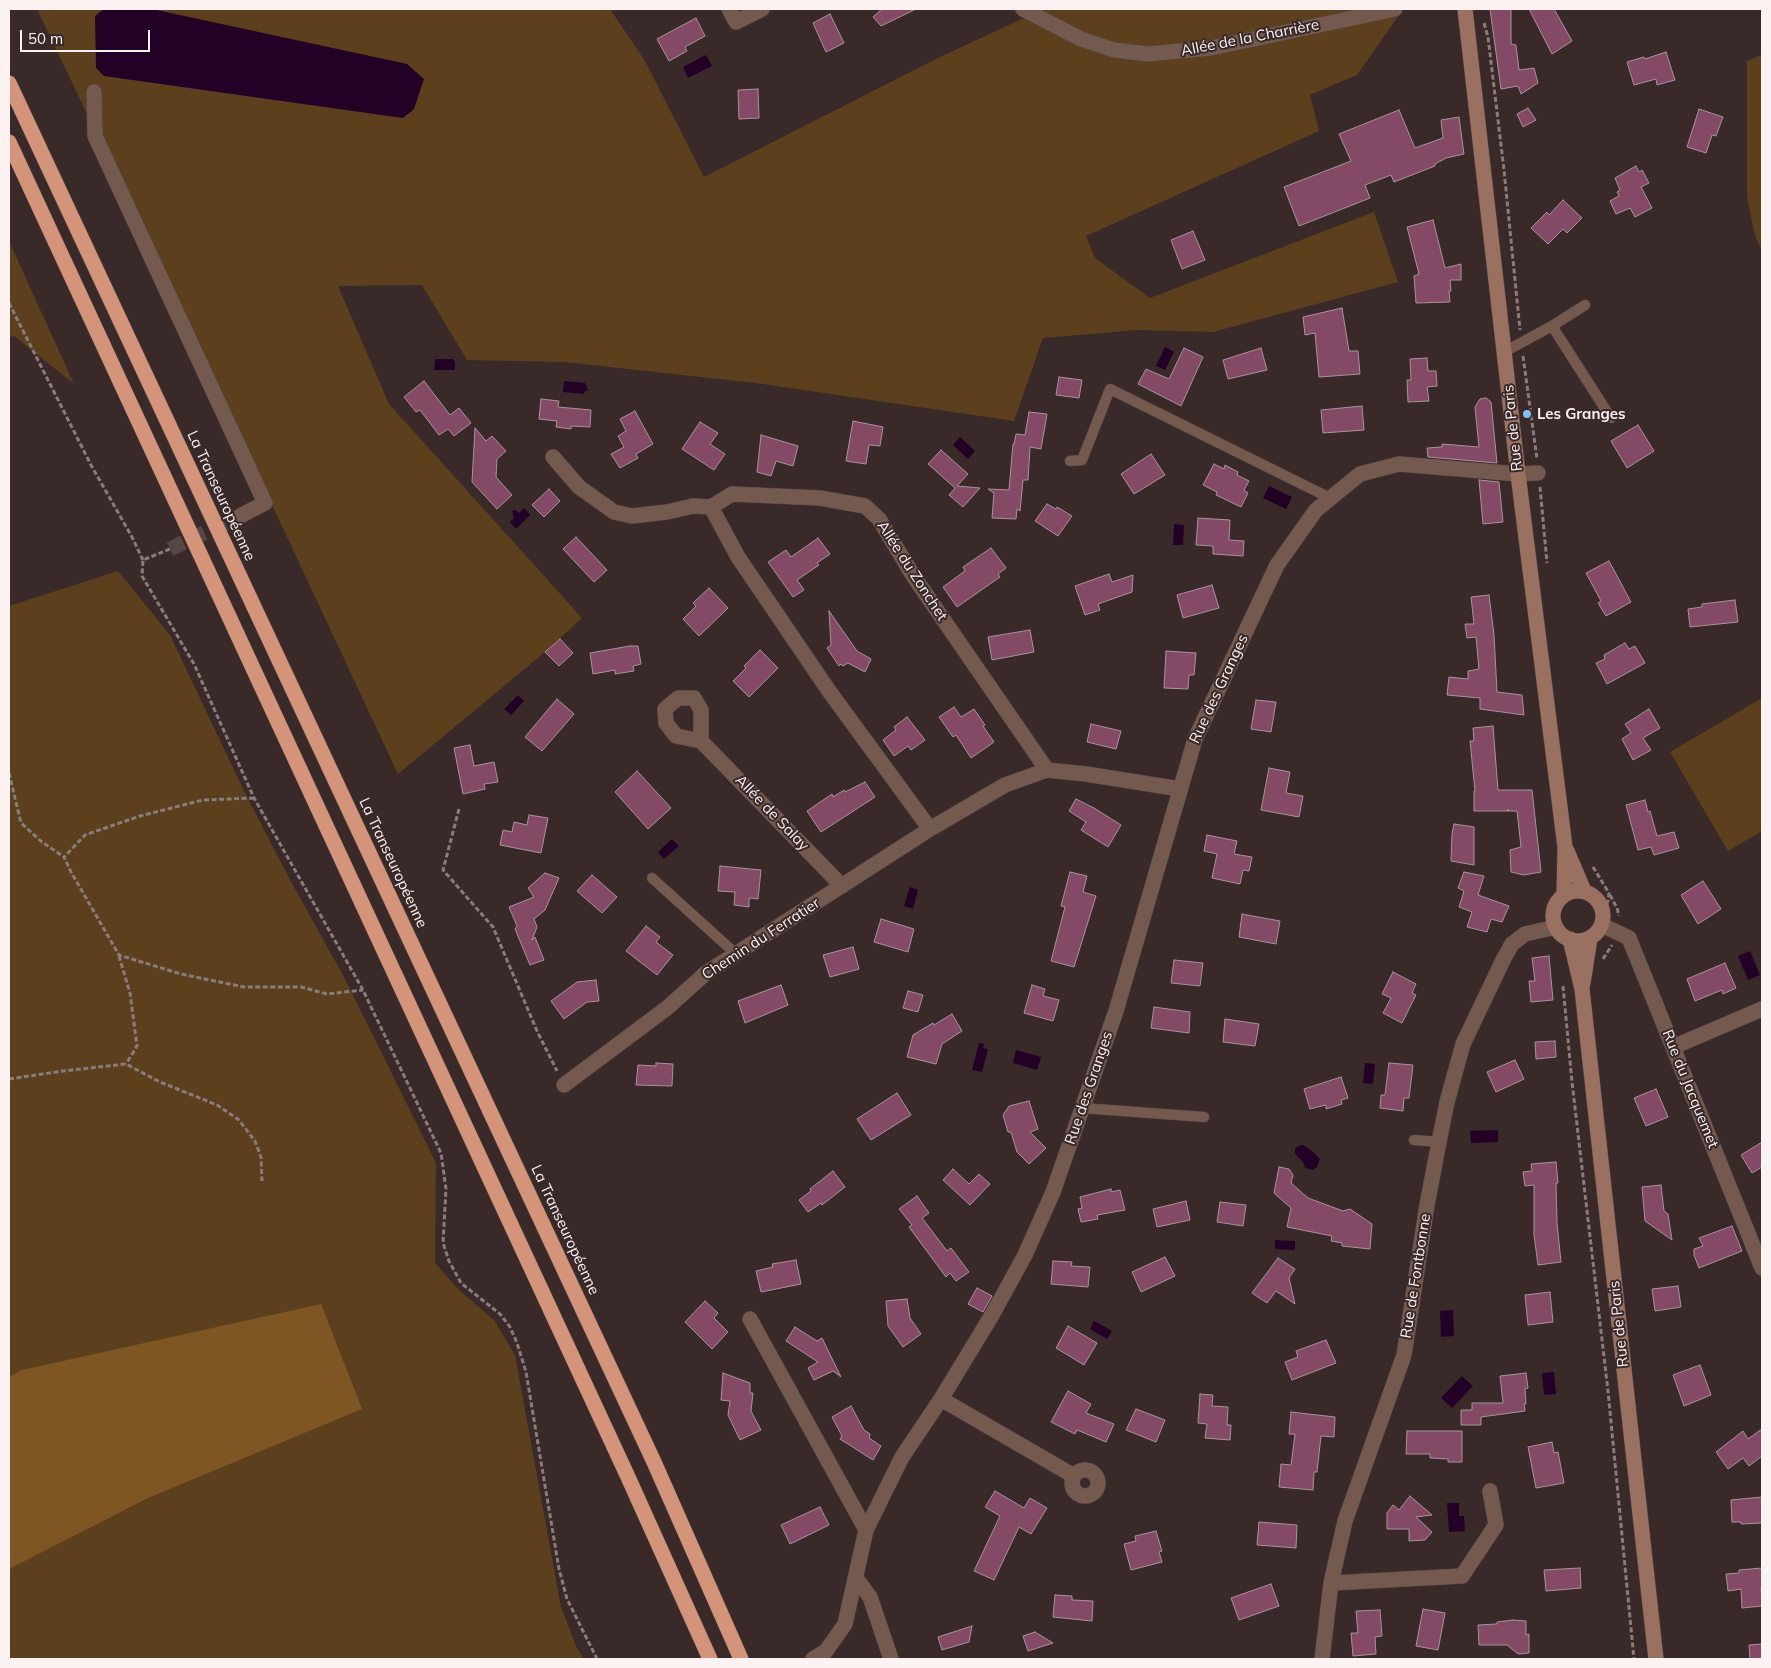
<!DOCTYPE html>
<meta charset="utf-8">
<style>
body{margin:0}
#map{position:relative;width:1771px;height:1668px;overflow:hidden;background:#392929;font-family:Mulish,sans-serif}
canvas{display:block}
.frame{position:absolute;inset:0;border:10px solid #fdf2f2;pointer-events:none}
.scale{position:absolute;left:20px;top:30px;width:130px;height:22px;box-sizing:border-box;border:2px solid #fdf2f2;border-top:0;padding-left:6px;font-size:15px;line-height:18px;white-space:nowrap;color:#fdf2f2;-webkit-text-stroke:4px #392929;paint-order:stroke}
</style>
<div id="map">
<canvas width="1771" height="1668"></canvas>
<div class="frame"></div>
<div class="scale">50 m</div>
</div>
<script>
const context = document.querySelector('canvas').getContext('2d');
context.lineJoin = 'round';
function paint(path, color) {
  context.fillStyle = color;
  context.fill(path, 'evenodd');
}
function toPath(rows) {
  const path = new Path2D();
  for (const r of rows) {
    if (r.length === 3) {
      path.moveTo(r[0] + r[2], r[1]);
      path.arc(r[0], r[1], r[2], 0, 2 * Math.PI);
      continue;
    }
    path.moveTo(r[0], r[1]);
    for (let i = 2; i < r.length; i += 2) path.lineTo(r[i], r[i + 1]);
  }
  return path;
}
function stroke(path, color, width, dash) {
  context.strokeStyle = color;
  context.lineWidth = width;
  context.lineCap = dash ? 'butt' : 'round';
  context.setLineDash(dash || []);
  context.stroke(path);
}
function label(font, color, halo, rows, align = 'center') {
  context.font = font + ' Mulish,sans-serif';
  context.lineWidth = 4;
  context.setLineDash([]);
  context.textBaseline = 'middle';
  context.strokeStyle = halo;
  context.fillStyle = color;
  for (const [text, x, y, turn = 0] of rows) {
    context.save();
    context.translate(x, y);
    context.rotate((+turn || 0) * Math.PI / 180);
    context.textAlign = isNaN(turn) ? turn : align;
    if (halo) context.strokeText(text, 0, 0);
    context.fillText(text, 0, 0);
    context.restore();
  }
}
const green = toPath([
 [37,9,610,9,645,61,704,177,936,59,1043,9,1399,9,1401,12,1357,75,1310,95,1319,131,1086,236,1095,258,1150,298,1374,212,1398,282,1213,332,1137,330,1043,338,1014,421,756,383,564,362,467,360,422,285,338,286,389,404,582,618,545,652,398,774,184,317],
 [1762,55,1762,251,1755,236,1747,197,1747,61],
 [9,241,74,384,14,336,9,337],
 [118,571,170,635,245,793,288,876,344,977,436,1163,435,1263,460,1291,494,1320,515,1355,561,1607,577,1648,584,1659,9,1659,9,606],
 [1762,698,1762,831,1728,851,1670,752]
]);
const forest = toPath([
 [321,1304,362,1409,148,1498,9,1569,9,1377,22,1370]
]);
const water = toPath([
 [104,9,152,9,407,64,424,79,414,109,403,118,104,76,96,68,95,16],
 [706,55,712,66,688,78,683,67],
 [1165,347,1174,352,1165,370,1156,366],
 [435,359,453,359,455,362,455,370,434,370],
 [564,381,585,383,588,390,584,392,584,394,563,392],
 [960,437,975,451,968,459,953,445],
 [1269,486,1292,497,1286,509,1263,498],
 [524,508,530,515,516,529,510,522,514,518,512,511,515,510,519,513],
 [1174,524,1184,525,1183,545,1173,545],
 [518,695,524,701,511,715,504,709],
 [672,839,679,846,664,859,658,852],
 [910,887,918,890,913,909,904,906],
 [1750,951,1760,975,1748,980,1738,956],
 [979,1043,984,1044,983,1048,988,1049,982,1072,972,1070],
 [1016,1050,1041,1057,1037,1070,1013,1063],
 [1365,1063,1375,1064,1373,1084,1363,1083],
 [1498,1130,1498,1142,1471,1143,1470,1131],
 [1303,1145,1312,1151,1320,1159,1317,1167,1313,1170,1305,1168,1303,1162,1295,1154,1295,1149,1298,1146],
 [1275,1240,1295,1241,1295,1250,1275,1249],
 [1453,1310,1454,1336,1441,1337,1440,1311],
 [1094,1321,1112,1331,1107,1339,1090,1329],
 [1554,1372,1556,1394,1544,1395,1542,1373],
 [1462,1376,1473,1386,1452,1408,1441,1398],
 [1447,1503,1459,1503,1459,1516,1464,1516,1465,1531,1449,1532]
]);
const building = toPath([
 [882,9,916,9,881,26,873,17,882,9],
 [1490,9,1511,9,1511,44,1516,45,1519,70,1534,68,1538,83,1521,94,1518,86,1501,89,1490,9],
 [1529,9,1554,9,1572,41,1552,54,1529,9],
 [830,14,844,43,826,52,813,23,830,14],
 [696,18,705,36,685,47,687,51,669,61,657,39,696,18],
 [1666,52,1675,80,1657,85,1656,79,1634,85,1627,62,1644,57,1645,59,1666,52],
 [758,89,759,118,739,119,738,90,758,89],
 [1528,108,1536,120,1523,127,1517,114,1528,108],
 [1699,109,1723,117,1716,136,1712,135,1706,153,1687,147,1699,109],
 [1399,110,1415,148,1443,138,1441,120,1459,117,1464,154,1446,158,1435,164,1435,166,1394,182,1391,175,1365,185,1370,198,1299,226,1284,187,1351,161,1339,134,1399,110],
 [1636,166,1639,172,1642,170,1649,183,1641,187,1652,208,1635,217,1630,208,1616,214,1610,201,1619,196,1617,192,1620,190,1615,178,1636,166],
 [1563,200,1582,218,1567,233,1563,229,1548,244,1531,228,1547,212,1549,215,1563,200],
 [1433,220,1445,268,1461,264,1461,280,1450,280,1451,291,1449,291,1450,302,1416,303,1414,276,1419,274,1407,227,1433,220],
 [1193,231,1205,260,1182,269,1171,240,1193,231],
 [1342,308,1349,351,1358,351,1360,374,1319,377,1315,333,1305,335,1303,317,1342,308],
 [1184,348,1203,357,1181,406,1138,384,1146,369,1169,379,1184,348],
 [1261,348,1267,370,1228,379,1223,360,1261,348],
 [1427,358,1428,371,1436,371,1437,386,1427,387,1429,401,1408,402,1407,380,1411,380,1410,359,1427,358],
 [1059,377,1082,380,1079,398,1056,395,1059,377],
 [424,381,450,415,459,408,471,423,454,436,448,429,439,435,420,410,416,412,404,397,424,381],
 [1486,398,1491,402,1497,463,1428,457,1427,448,1442,447,1442,444,1479,447,1475,407,1480,399,1486,398],
 [541,399,559,401,558,407,591,410,590,427,571,426,571,429,556,427,557,421,539,419,541,399],
 [1362,406,1364,430,1323,433,1321,410,1362,406],
 [635,411,653,444,636,454,638,458,620,468,611,454,624,447,618,436,626,431,620,419,635,411],
 [1029,412,1047,414,1041,449,1030,447,1028,480,1023,480,1020,511,1017,509,1016,519,992,518,994,493,988,489,1009,490,1013,444,1014,444,1016,434,1025,435,1029,412],
 [853,421,883,427,880,446,869,445,866,464,846,461,853,421],
 [700,422,718,433,710,444,725,454,714,470,682,449,700,422],
 [1638,425,1654,451,1627,468,1611,441,1638,425],
 [475,428,486,441,492,436,506,451,497,459,496,477,512,495,497,509,472,482,475,428],
 [761,435,798,446,793,466,776,461,771,476,757,472,761,435],
 [941,450,968,474,957,486,980,488,963,507,949,495,955,488,928,464,941,450],
 [1151,454,1165,475,1134,494,1121,474,1151,454],
 [1214,464,1224,469,1225,465,1238,472,1237,475,1249,481,1244,490,1248,493,1241,507,1216,495,1217,492,1203,485,1214,464],
 [1479,480,1499,482,1503,522,1483,524,1479,480],
 [549,489,560,501,544,517,532,505,549,489],
 [1047,504,1056,509,1057,507,1072,516,1058,536,1035,521,1047,504],
 [1198,518,1230,520,1229,540,1244,541,1243,556,1213,554,1213,546,1196,545,1198,518],
 [576,537,607,570,594,582,563,549,576,537],
 [818,538,830,554,817,563,819,565,797,580,804,590,793,597,768,562,786,550,791,557,818,538],
 [991,548,1006,568,998,574,1000,577,957,607,943,587,965,571,963,567,991,548],
 [1609,561,1631,602,1606,616,1598,603,1601,601,1586,573,1609,561],
 [1109,574,1112,582,1133,575,1132,592,1098,604,1100,610,1085,615,1075,586,1109,574],
 [1212,585,1219,608,1183,618,1177,595,1212,585],
 [709,588,728,608,699,636,683,619,696,606,693,603,709,588],
 [1489,595,1494,635,1497,692,1522,695,1524,715,1480,709,1480,698,1447,695,1449,677,1468,679,1468,671,1479,669,1476,637,1467,638,1465,624,1474,624,1471,597,1489,595],
 [1735,600,1738,622,1690,627,1688,609,1702,607,1702,604,1735,600],
 [829,611,857,651,871,659,865,672,848,663,843,666,841,664,839,666,827,648,831,645,829,611],
 [1030,630,1034,652,992,660,988,637,1030,630],
 [560,639,573,653,559,666,545,652,560,639],
 [1625,643,1629,649,1635,646,1645,663,1607,684,1596,663,1605,659,1604,655,1625,643],
 [630,646,638,646,641,664,633,666,634,671,615,674,615,670,593,674,590,653,630,646],
 [760,650,778,668,749,697,733,681,746,668,744,666,760,650],
 [1166,651,1196,653,1194,675,1189,675,1188,689,1164,688,1166,651],
 [557,699,574,714,542,751,525,737,557,699],
 [1256,700,1276,702,1271,732,1251,729,1256,700],
 [954,707,961,717,974,709,985,725,983,726,994,742,971,758,956,735,953,737,939,717,954,707],
 [1649,709,1660,728,1643,738,1651,750,1633,760,1622,739,1631,733,1625,724,1649,709],
 [907,717,925,740,911,750,908,746,894,756,883,740,896,730,894,727,907,717],
 [1091,724,1121,731,1116,749,1087,742,1091,724],
 [1493,726,1498,790,1532,790,1541,872,1524,875,1511,872,1510,850,1521,847,1517,811,1508,811,1508,809,1508,811,1474,811,1474,791,1475,791,1470,741,1474,741,1473,728,1493,726],
 [470,745,474,766,494,762,498,782,484,784,485,789,463,794,454,748,470,745],
 [1269,768,1290,772,1286,793,1303,796,1299,817,1261,810,1269,768],
 [637,771,671,808,648,829,615,792,637,771],
 [865,782,875,797,821,832,807,811,832,794,833,797,844,790,845,792,865,782],
 [1076,799,1094,808,1121,825,1108,847,1081,830,1086,822,1069,811,1076,799],
 [1645,800,1648,812,1650,811,1657,836,1674,832,1679,848,1654,855,1651,847,1638,850,1626,805,1645,800],
 [529,815,548,818,541,853,500,845,503,830,512,832,514,822,527,825,529,815],
 [1454,824,1474,827,1474,865,1451,861,1452,834,1454,824],
 [1207,835,1237,841,1234,854,1252,857,1249,871,1243,870,1240,884,1212,878,1217,854,1204,851,1207,835],
 [720,866,761,870,758,899,749,898,749,907,734,905,735,892,718,891,720,866],
 [1070,872,1087,876,1083,892,1096,896,1074,967,1051,961,1065,907,1061,906,1070,872],
 [1464,872,1484,876,1478,895,1509,906,1502,922,1491,919,1487,932,1467,927,1472,912,1459,907,1464,891,1458,888,1464,872],
 [545,873,559,878,545,910,534,919,537,927,532,940,535,937,544,960,530,965,515,929,517,926,509,907,534,897,528,888,545,873],
 [592,875,617,897,602,913,577,891,592,875],
 [1703,881,1721,909,1698,924,1681,895,1703,881],
 [1242,914,1280,921,1276,944,1239,937,1242,914],
 [881,919,914,929,908,952,874,942,881,919],
 [646,926,660,937,656,942,673,955,657,975,626,951,646,926],
 [853,947,859,969,830,977,823,955,853,947],
 [1549,956,1553,1000,1531,1002,1529,981,1535,981,1532,958,1549,956],
 [1174,960,1203,963,1200,986,1171,983,1174,960],
 [1725,963,1736,988,1723,994,1722,990,1695,1001,1687,979,1725,963],
 [1393,972,1416,984,1412,993,1416,995,1402,1023,1383,1013,1391,998,1382,994,1393,972],
 [596,980,599,1001,587,1002,564,1019,551,1001,577,982,596,980],
 [781,985,788,1005,745,1023,738,1001,781,985],
 [1032,985,1045,989,1043,996,1059,1000,1053,1021,1024,1013,1032,985],
 [908,991,923,995,918,1012,903,1008,908,991],
 [1154,1007,1190,1012,1189,1033,1151,1028,1154,1007],
 [952,1014,962,1031,942,1044,936,1064,907,1057,913,1035,933,1023,934,1025,952,1014],
 [1225,1019,1259,1024,1255,1046,1223,1042,1225,1019],
 [1555,1041,1556,1057,1536,1059,1535,1042,1555,1041],
 [1515,1060,1524,1079,1496,1092,1487,1072,1515,1060],
 [656,1063,673,1064,672,1086,636,1085,638,1065,656,1066,656,1063],
 [1389,1063,1413,1065,1409,1098,1404,1098,1403,1111,1380,1108,1381,1095,1385,1095,1389,1063],
 [1341,1077,1348,1098,1341,1100,1342,1104,1326,1109,1326,1105,1310,1109,1304,1089,1341,1077],
 [1656,1089,1668,1117,1646,1126,1634,1098,1656,1089],
 [897,1093,911,1115,871,1140,857,1119,897,1093],
 [1029,1101,1038,1129,1030,1132,1046,1148,1029,1164,1017,1152,1011,1132,1008,1132,1003,1115,1009,1106,1029,1101],
 [1762,1142,1762,1167,1752,1173,1741,1155,1762,1142],
 [1556,1162,1558,1183,1556,1183,1557,1223,1561,1262,1538,1265,1534,1235,1534,1185,1525,1186,1523,1172,1532,1171,1531,1164,1556,1162],
 [1279,1167,1289,1169,1293,1175,1291,1183,1308,1198,1343,1211,1350,1209,1372,1224,1370,1249,1342,1246,1342,1243,1331,1241,1332,1236,1287,1227,1291,1208,1274,1193,1279,1167],
 [953,1169,969,1184,979,1174,990,1184,970,1205,943,1180,953,1169],
 [833,1171,845,1187,822,1205,821,1203,808,1212,799,1200,811,1191,810,1189,833,1171],
 [1661,1185,1664,1211,1668,1214,1672,1240,1645,1221,1642,1187,1661,1185],
 [1111,1189,1111,1192,1120,1190,1125,1210,1097,1215,1098,1219,1081,1222,1078,1209,1082,1208,1080,1197,1111,1189],
 [917,1196,929,1213,922,1218,947,1251,951,1248,969,1272,956,1281,950,1273,946,1277,909,1227,912,1225,899,1209,917,1196],
 [1186,1201,1190,1220,1157,1227,1153,1209,1186,1201],
 [1220,1202,1246,1205,1243,1226,1217,1222,1220,1202],
 [1732,1226,1742,1251,1699,1268,1694,1255,1694,1249,1703,1246,1699,1238,1732,1226],
 [1165,1257,1175,1276,1141,1292,1132,1272,1165,1257],
 [1278,1258,1295,1269,1289,1278,1295,1304,1276,1291,1267,1303,1252,1293,1278,1258],
 [796,1260,801,1284,761,1292,756,1271,773,1267,772,1264,796,1260],
 [1053,1261,1072,1262,1071,1266,1090,1267,1088,1287,1051,1284,1053,1261],
 [1678,1286,1681,1307,1655,1311,1652,1289,1678,1286],
 [977,1288,992,1296,983,1312,968,1304,977,1288],
 [1550,1292,1553,1322,1528,1325,1525,1295,1550,1292],
 [907,1299,910,1318,921,1334,903,1347,888,1326,886,1301,907,1299],
 [705,1301,718,1313,714,1318,728,1332,712,1349,685,1322,705,1301],
 [1068,1326,1097,1343,1084,1365,1056,1348,1068,1326],
 [795,1327,817,1341,822,1338,841,1377,833,1371,814,1380,808,1368,818,1362,786,1341,795,1327],
 [1326,1340,1336,1363,1292,1380,1285,1362,1298,1357,1296,1351,1326,1340],
 [1700,1365,1711,1395,1684,1406,1673,1375,1700,1365],
 [723,1373,750,1383,750,1393,753,1393,751,1411,761,1430,740,1440,728,1415,730,1401,721,1400,723,1373],
 [1526,1373,1528,1388,1525,1389,1526,1404,1524,1404,1525,1411,1481,1417,1481,1425,1461,1425,1461,1410,1472,1410,1472,1403,1503,1403,1500,1376,1526,1373],
 [1068,1391,1091,1404,1086,1413,1114,1424,1106,1442,1077,1430,1075,1434,1051,1422,1068,1391],
 [1200,1394,1213,1395,1212,1406,1228,1407,1227,1425,1231,1425,1230,1440,1205,1438,1207,1424,1198,1423,1200,1394],
 [851,1406,864,1430,870,1434,869,1438,881,1446,873,1460,840,1439,842,1436,832,1417,851,1406],
 [1136,1409,1165,1420,1156,1442,1126,1430,1136,1409],
 [1291,1412,1335,1417,1334,1437,1321,1436,1317,1472,1314,1472,1313,1490,1279,1487,1281,1464,1291,1465,1295,1434,1289,1434,1291,1412],
 [1762,1429,1762,1456,1749,1466,1743,1458,1728,1469,1716,1452,1743,1431,1748,1439,1762,1429],
 [1407,1431,1462,1431,1462,1462,1448,1462,1448,1459,1430,1458,1430,1454,1406,1454,1407,1431],
 [1552,1442,1554,1453,1558,1452,1564,1483,1536,1488,1528,1447,1552,1442],
 [995,1491,1024,1508,1030,1498,1047,1508,1031,1534,1019,1527,994,1580,974,1571,1000,1516,985,1507,995,1491],
 [1410,1496,1432,1515,1416,1517,1432,1532,1425,1540,1409,1541,1409,1529,1387,1529,1387,1513,1393,1505,1399,1510,1410,1496],
 [1762,1497,1762,1523,1741,1524,1741,1522,1732,1522,1731,1500,1762,1497],
 [820,1507,829,1525,790,1544,781,1525,820,1507],
 [1259,1522,1297,1525,1296,1548,1257,1545,1259,1522],
 [1156,1531,1162,1551,1159,1552,1162,1562,1131,1570,1124,1544,1136,1541,1135,1536,1156,1531],
 [1580,1568,1581,1588,1546,1591,1544,1570,1580,1568],
 [1762,1568,1762,1587,1761,1587,1762,1606,1742,1608,1741,1589,1728,1591,1726,1574,1739,1573,1739,1570,1762,1568],
 [1271,1584,1279,1606,1239,1620,1231,1598,1271,1584],
 [1055,1595,1072,1596,1072,1600,1093,1601,1092,1621,1053,1617,1055,1595],
 [1423,1609,1445,1613,1438,1650,1416,1646,1423,1609],
 [1380,1610,1382,1636,1375,1637,1376,1654,1353,1656,1351,1633,1358,1633,1356,1611,1380,1610],
 [1513,1620,1526,1621,1526,1635,1529,1634,1529,1653,1518,1654,1507,1645,1479,1645,1478,1625,1497,1624,1497,1622,1513,1620],
 [972,1626,969,1642,942,1650,938,1637,972,1626],
 [1035,1632,1053,1643,1028,1651,1023,1636,1035,1632],
 [1762,1644,1762,1659,1750,1659,1749,1645,1762,1644]
]);
const streetTunnel = toPath([
 [170,549,240,516]
]);
const path = toPath([
 [1484,23,1488,37,1504,170,1520,330],
 [9,303,91,465,132,537,143,560],
 [1523,356,1537,459],
 [1540,487,1547,563],
 [170,549,143,560,142,576,194,664,254,798,363,990,441,1153,446,1189,443,1243,449,1261,461,1283,500,1314,510,1327,517,1343,526,1372,559,1569,567,1599,597,1659],
 [9,773,21,823,42,842,64,857],
 [254,798,203,800,140,816,85,835,64,857,71,872,119,955,181,974,244,987,301,987,327,994,363,990],
 [459,809,443,870,493,927,537,1031,557,1071],
 [1593,867,1609,893,1608,901,1603,910],
 [1610,895,1617,908,1619,916],
 [119,956,130,993,137,1046,126,1064],
 [1603,959,1612,945],
 [1563,986,1572,1082,1608,1391,1634,1659],
 [9,1079,63,1071,126,1064,160,1082,217,1105,239,1120,255,1141,261,1157,262,1181]
]);
const lane = toPath([
 [1552,326,1585,305],
 [1504,352,1552,326,1611,418],
 [1070,461,1082,460,1110,389,1330,498],
 [652,878,736,954],
 [1082,1108,1204,1117],
 [1414,1140,1439,1142]
]);
const street = toPath([
 [729,9,736,22,762,9],
 [1023,9,1081,39,1114,50,1148,54,1211,48,1395,9],
 [94,92,95,136,265,503,240,516],
 [553,457,579,487,614,512,632,516,667,512,693,506,711,507,732,494,820,498,865,506,879,519,914,577,1047,770],
 [711,507,738,557,829,691,930,829],
 [701,741,701,710,694,698,678,698,665,709,666,723,676,736,701,741,842,886],
 [1602,925,1629,938,1762,1268],
 [1673,1047,1762,1009],
 [564,1085,667,1008,706,973,930,829,1005,785,1047,770,1086,774,1180,789],
 [750,1319,866,1530],
 [941,1399,1074,1476],
 [1085,1483,13],
 [856,1578,870,1597,891,1659],
 [1331,1583,1462,1576,1496,1525,1490,1491],
 [813,1659,826,1651,845,1624,866,1530,902,1457,941,1399,992,1315,1025,1255,1053,1192,1116,1011,1195,739,1277,565,1316,510,1360,474,1399,464,1518,474,1538,473],
 [1322,1659,1331,1583,1345,1521,1404,1355,1427,1205,1439,1142,1447,1102,1463,1044,1504,958,1512,944,1525,934,1556,927]
]);
const secondary = toPath([
 [1465,9,1518,474,1565,847,1564,895],
 [1567,851,1584,891],
 [1578,916,25],
 [1570,939,1582,989,1656,1659],
 [1583,983,1590,938]
]);
const highway = toPath([
 [9,83,654,1462,741,1659],
 [9,142,628,1477,710,1659]
]);
const markers = [
 [1527,414,5,"#7dbef9"]
];
const streetNames = [
 ["Allée de la Charrière",1250,38,-11],
 ["Rue de Paris",1513,428,-96],
 ["La Transeuropéenne",221,496,65],
 ["Allée du Zonchet",912,571,57],
 ["Rue des Granges",1219,689,-65],
 ["Allée de Salay",772,813,46],
 ["La Transeuropéenne",393,863,65],
 ["Chemin du Ferratier",761,939,-33],
 ["Rue des Granges",1089,1088,-71],
 ["Rue du Jacquemet",1690,1089,68],
 ["La Transeuropéenne",565,1230,65],
 ["Rue de Fontbonne",1416,1276,-81],
 ["Rue de Paris",1619,1324,-96]
];
const poiNames = [
 ["Les Granges",1537,414]
];
paint(green, '#5c3f1c');
paint(forest, '#7e5623');
paint(water, '#230026');
paint(building, '#844a65');
stroke(building, '#a7949c', 1);
stroke(streetTunnel, '#564747', 15, [15, 8]);
stroke(lane, '#544545', 11);
stroke(street, '#544545', 16);
stroke(secondary, '#544545', 16);
stroke(highway, '#544545', 16);
stroke(path, '#8a7c7c', 3, [5, 2.5]);
stroke(lane, '#74594f', 10);
stroke(street, '#74594f', 15);
stroke(secondary, '#9a7161', 15);
stroke(highway, '#d3947a', 15);
for (const [x, y, r, color] of markers) {
  const dot = new Path2D();
  dot.arc(x, y, r, 0, 2 * Math.PI);
  context.fillStyle = color;
  context.fill(dot);
  stroke(dot, '#392929', 2);
}
label('15px', '#fdf2f2', '#392929', streetNames);
label('bold 15px', '#fdf2f2', '#392929', poiNames, 'left');
</script>
